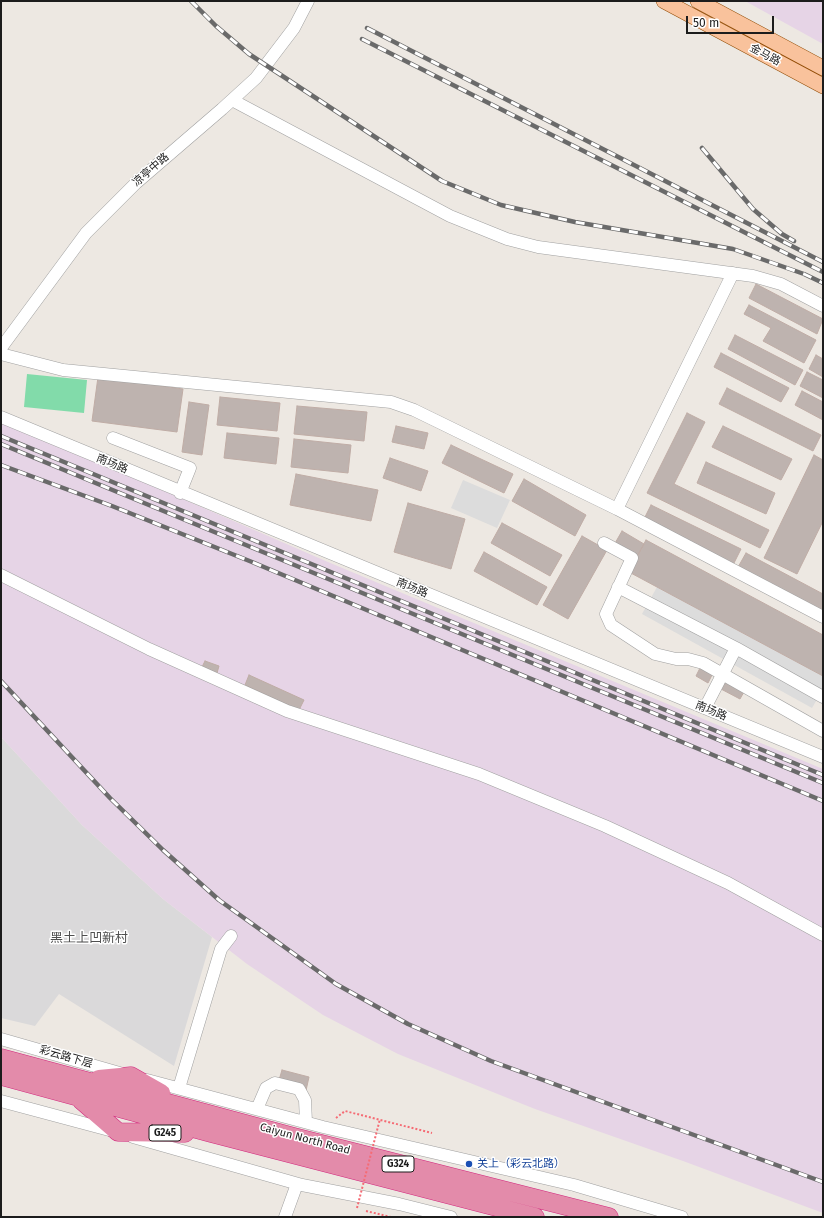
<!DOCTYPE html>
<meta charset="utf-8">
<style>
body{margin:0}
#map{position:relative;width:824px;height:1218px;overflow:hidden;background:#ede8e2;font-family:"Fira Sans",sans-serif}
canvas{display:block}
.frame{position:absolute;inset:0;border:2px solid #1c1c1c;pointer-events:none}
.scale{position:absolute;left:686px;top:16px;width:88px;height:18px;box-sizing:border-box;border:2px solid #1c1c1c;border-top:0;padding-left:5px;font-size:12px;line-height:14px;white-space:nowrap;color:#1c1c1c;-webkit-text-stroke:3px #fff;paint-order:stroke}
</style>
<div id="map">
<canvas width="824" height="1218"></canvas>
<div class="frame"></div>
<div class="scale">50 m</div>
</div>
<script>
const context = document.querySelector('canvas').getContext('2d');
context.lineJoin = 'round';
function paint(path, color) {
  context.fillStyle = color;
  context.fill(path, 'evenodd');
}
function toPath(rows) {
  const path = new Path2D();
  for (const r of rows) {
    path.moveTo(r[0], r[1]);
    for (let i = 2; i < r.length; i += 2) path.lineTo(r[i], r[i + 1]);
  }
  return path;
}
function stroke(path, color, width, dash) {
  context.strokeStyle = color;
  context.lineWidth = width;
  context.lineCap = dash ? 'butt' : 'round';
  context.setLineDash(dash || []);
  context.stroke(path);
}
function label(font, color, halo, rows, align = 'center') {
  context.font = font + ' "Fira Sans","Noto Sans SC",sans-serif';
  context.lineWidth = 3;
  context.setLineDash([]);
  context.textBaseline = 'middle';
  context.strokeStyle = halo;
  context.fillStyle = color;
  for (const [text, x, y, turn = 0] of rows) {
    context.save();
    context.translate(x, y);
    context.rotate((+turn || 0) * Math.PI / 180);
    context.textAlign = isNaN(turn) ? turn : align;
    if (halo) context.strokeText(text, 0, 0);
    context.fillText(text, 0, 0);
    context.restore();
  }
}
const residential = toPath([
 [1,737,82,825,163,899,212,937,174,1066,59,994,35,1026,1,1018]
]);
const industrial = toPath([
 [745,1,823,1,823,44],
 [1,420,328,562,823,769,823,1213,683,1161,535,1109,398,1054,323,1015,247,964,163,899,82,825,1,737]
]);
const pitch = toPath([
 [27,374,87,380,84,413,24,407]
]);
const parking = toPath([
 [463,480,510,500,497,528,451,508],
 [657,587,823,676,823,689,812,708,642,614]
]);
const building = toPath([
 [756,284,823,319,817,334,749,298,756,284],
 [749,305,816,340,804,363,763,341,771,328,744,314,749,305],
 [735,335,803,370,795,385,728,349,735,335],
 [721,353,789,388,781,402,714,367,721,353],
 [816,355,823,359,823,377,809,369,816,355],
 [807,372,823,380,823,398,800,386,807,372],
 [98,377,183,389,177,432,92,421,98,377],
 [727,388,821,435,813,451,719,404,727,388],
 [802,391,823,402,823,420,795,405,802,391],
 [220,397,280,403,277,431,217,425,220,397],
 [189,402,209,405,202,455,182,452,189,402],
 [297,406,367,412,364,441,294,434,297,406],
 [687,413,705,422,674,484,769,530,760,548,647,493,687,413],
 [396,426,428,433,424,449,392,442,396,426],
 [723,426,792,459,781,480,712,447,723,426],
 [227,433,279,438,276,464,224,458,227,433],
 [294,439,351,445,348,473,291,467,294,439],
 [451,445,513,474,504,493,442,463,451,445],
 [814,455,823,460,823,521,797,574,764,558,814,455],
 [390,458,428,471,421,491,383,478,390,458],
 [706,462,775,493,766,514,697,483,706,462],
 [296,474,378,490,371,521,290,505,296,474],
 [524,479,586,515,575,536,512,501,524,479],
 [408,503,465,519,451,569,394,552,408,503],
 [651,505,741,549,733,565,643,521,651,505],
 [502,523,562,555,550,576,491,543,502,523],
 [622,531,644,544,636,558,614,545,622,531],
 [582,536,607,550,568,619,543,605,582,536],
 [646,540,823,635,823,676,629,572,646,540],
 [484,552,547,587,537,605,474,571,484,552],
 [746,553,823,594,823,615,737,569,746,553],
 [205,661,219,666,217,673,202,667,205,661],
 [700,668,712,675,708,683,696,676,700,668],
 [249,675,304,700,299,710,245,685,249,675],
 [726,680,745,690,740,699,721,689,726,680],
 [282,1070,309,1077,305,1095,277,1087,282,1070]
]);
const path = toPath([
 [336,1118,345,1111,432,1133],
 [366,1211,391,1217]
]);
const minor = toPath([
 [232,100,450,216,507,239,538,247,753,276,781,284,823,306],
 [1,348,86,233,136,183,222,109,256,78,294,28,308,1],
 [1,354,63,370,391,402,414,410,617,509,823,617],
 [1,417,823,757],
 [113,438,190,468,180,493],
 [617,509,733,273],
 [604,543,632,558,606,614,611,625,655,654,676,659,688,659,703,663,823,731],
 [1,575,149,649,287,711,479,774,605,826,728,883,823,935],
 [618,587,736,648,823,697],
 [705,708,736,648],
 [1,1039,123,1074],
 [147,1080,323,1127,574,1185,682,1217],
 [179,1088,221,949,231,936],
 [1,1101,113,1131],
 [257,1109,266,1088,275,1083,299,1089,305,1100,306,1122],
 [133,1137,302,1185,399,1204,451,1217],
 [285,1217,297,1184]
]);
const major = toPath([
 [664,1,823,86],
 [698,1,823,68]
]);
const highway = toPath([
 [1,1058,294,1137,609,1217],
 [1,1076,211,1133,535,1217],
 [99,1079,131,1076,161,1093],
 [81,1100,118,1132,185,1133]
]);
const rail = toPath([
 [191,1,216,26,249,54,442,181,501,205,575,222,733,249,804,274,823,283],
 [367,28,823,262],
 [362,39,823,272],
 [702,148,753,209,782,234,794,241],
 [1,436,823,775],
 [1,444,823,783],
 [1,465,112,506,252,562,823,801],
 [1,681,110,798,163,850,219,900,336,984,408,1024,491,1061,823,1182]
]);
const pathBridge = toPath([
 [357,1208,380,1119]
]);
const markers = [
 [469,1164,4,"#1a4fb4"]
];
const shields = [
 [165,1133,32],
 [398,1164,32]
];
const shieldNames = [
 ["G245",165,1133],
 ["G324",398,1164]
];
const streetNames = [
 ["金马路",765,55,28],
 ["凉亭中路",151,170,-41],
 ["南场路",112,464,22],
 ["南场路",412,588,22],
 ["南场路",711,711,22],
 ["彩云路下层",66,1057,16],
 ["Caiyun North Road",305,1139,15]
];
const transitNames = [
 ["关上（彩云北路）",477,1164]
];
const quarterNames = [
 ["黑土上凹新村",89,938]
];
paint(residential, '#dad9da');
paint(industrial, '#e6d4e6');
paint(pitch, '#82dbaa');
paint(parking, '#dcdcdc');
paint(building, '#beb3af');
stroke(building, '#bfaca5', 1);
stroke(minor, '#a0a0a0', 13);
stroke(major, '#904b04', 16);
stroke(highway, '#d2297e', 19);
stroke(path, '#f56b74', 2, [2, 2]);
stroke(minor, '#fff', 12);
stroke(major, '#f9c29c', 15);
stroke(highway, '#e38baa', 18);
stroke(rail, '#6a6a6a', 4.5);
stroke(rail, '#fff', 3, [9]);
stroke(pathBridge, '#f56b74', 2, [2, 2]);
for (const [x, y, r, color] of markers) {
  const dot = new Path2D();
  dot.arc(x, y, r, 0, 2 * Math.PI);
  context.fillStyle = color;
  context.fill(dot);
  stroke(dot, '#fff', 1.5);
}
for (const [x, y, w] of shields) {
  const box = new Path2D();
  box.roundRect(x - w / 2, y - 8, w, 16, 3);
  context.fillStyle = '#fff';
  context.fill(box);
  stroke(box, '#1c1c1c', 1);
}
label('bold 10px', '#1c1c1c', null, shieldNames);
label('11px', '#1c1c1c', '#fff', streetNames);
label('11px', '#164399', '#fff', transitNames, 'left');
label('13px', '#4f4f4f', '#fff', quarterNames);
</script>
